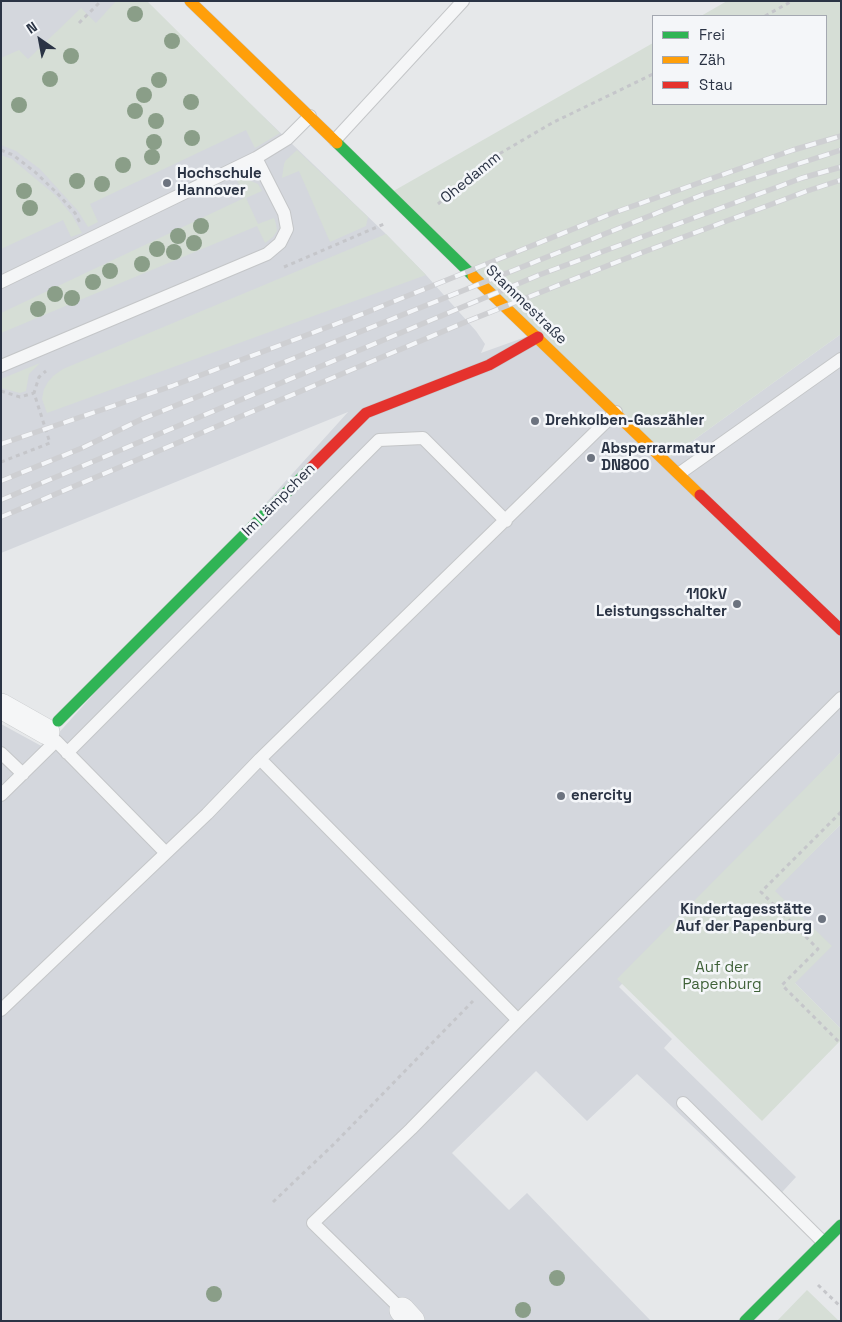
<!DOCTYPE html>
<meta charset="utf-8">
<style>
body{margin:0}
#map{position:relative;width:842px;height:1322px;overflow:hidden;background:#e6e8ea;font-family:"Space Grotesk",sans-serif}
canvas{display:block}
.frame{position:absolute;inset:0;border:2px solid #2b3445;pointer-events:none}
.legend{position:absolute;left:652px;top:15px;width:175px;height:90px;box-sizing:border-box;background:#f4f6f9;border:1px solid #a4a8b1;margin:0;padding:6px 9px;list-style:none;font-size:15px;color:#2b3445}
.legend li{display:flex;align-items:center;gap:10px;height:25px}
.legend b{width:25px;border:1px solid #a4a8b1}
.north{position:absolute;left:15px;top:15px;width:50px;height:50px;-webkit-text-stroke:4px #f4f6f9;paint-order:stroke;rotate:327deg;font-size:14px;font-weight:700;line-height:20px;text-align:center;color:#2b3445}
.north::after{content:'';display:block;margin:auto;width:18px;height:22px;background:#2b3445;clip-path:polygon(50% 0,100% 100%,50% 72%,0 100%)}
</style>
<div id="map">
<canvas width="842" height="1322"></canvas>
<div class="frame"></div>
<ul class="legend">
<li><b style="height:6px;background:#30b455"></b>Frei</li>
<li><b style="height:6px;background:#ff9f0a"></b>Zäh</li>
<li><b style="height:6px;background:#e5322d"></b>Stau</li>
</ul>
<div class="north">N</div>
</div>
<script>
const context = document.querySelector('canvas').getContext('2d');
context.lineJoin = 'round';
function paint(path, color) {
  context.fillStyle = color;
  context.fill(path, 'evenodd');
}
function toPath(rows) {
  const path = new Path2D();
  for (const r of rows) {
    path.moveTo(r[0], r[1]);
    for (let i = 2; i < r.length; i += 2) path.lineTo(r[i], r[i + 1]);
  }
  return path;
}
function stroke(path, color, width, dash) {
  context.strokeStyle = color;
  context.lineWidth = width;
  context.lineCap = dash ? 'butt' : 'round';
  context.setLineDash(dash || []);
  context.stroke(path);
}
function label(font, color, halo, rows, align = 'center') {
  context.font = font + ' "Space Grotesk",sans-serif';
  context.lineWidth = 5;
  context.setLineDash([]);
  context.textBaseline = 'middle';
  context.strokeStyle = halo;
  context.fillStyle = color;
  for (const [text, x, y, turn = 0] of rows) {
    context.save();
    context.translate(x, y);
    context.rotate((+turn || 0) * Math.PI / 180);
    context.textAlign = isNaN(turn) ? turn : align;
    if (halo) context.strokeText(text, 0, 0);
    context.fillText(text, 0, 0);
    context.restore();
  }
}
const built = toPath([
 [1,1,143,1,386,234,426,275,476,331,485,344,481,353,534,334,666,460,841,334,841,752,684,920,619,987,672,1039,664,1048,796,1177,773,1202,637,1074,587,1121,536,1071,452,1153,509,1210,527,1193,651,1321,1,1321,1,724,45,748,348,412,1,553],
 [841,824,841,1029,795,983,774,891]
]);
const green = toPath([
 [116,1,147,1,280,133,255,148,246,130,90,204,98,222,88,227,78,211,40,169,16,151,1,145,1,58,19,50,28,59,81,8,96,23],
 [727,1,841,1,841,334,666,460,390,193,653,43,653,104,826,104,826,16,701,16],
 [297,150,368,217,366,226,330,242,299,171,282,178,284,164,286,160],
 [1,155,12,159,55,195,72,215,82,233,71,237,63,220,1,249],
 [246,179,258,184,262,191,246,198,258,224,274,218,276,224,277,231,273,237,265,243,257,226,1,333,1,313,244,198,237,180],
 [386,234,426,275,47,413,42,399,44,389,48,382,53,376,63,369],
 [40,363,29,374,26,391,20,393,1,388,1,379],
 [841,752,841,824,775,891,832,946,795,983,841,1029,841,1040,762,1121,617,979],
 [807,1290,839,1321,777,1321]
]);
const path = toPath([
 [765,16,792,1],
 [79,23,101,1],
 [1,150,13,155,35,172,57,193,75,213,80,223],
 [438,204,487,161,552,123,653,74],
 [284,267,384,224],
 [1,391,20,397,34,393],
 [1,462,50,443,34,393,39,377,46,371],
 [841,812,761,892,818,949,782,985,841,1044],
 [273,1202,335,1143,473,1001],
 [818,1285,841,1307]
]);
const lane = toPath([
 [335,140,463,1],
 [1,282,256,158,287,139,310,116],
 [1,366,267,254,280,243,287,229,284,213,256,158],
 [680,473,841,359],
 [1,753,23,774],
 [67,753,379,440,423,438,506,521],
 [260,759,518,1020],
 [1,795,56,741,166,853],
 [1,1010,207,814,260,759,616,412],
 [683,1103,823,1242],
 [402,1310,313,1223,411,1129,518,1020,841,698]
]);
const street = toPath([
 [1,706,47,732],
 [402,1310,412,1321]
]);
const fast = toPath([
 [337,143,473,276],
 [58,721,311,468],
 [745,1321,841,1225]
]);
const slow = toPath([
 [190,1,337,143],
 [473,276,700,495]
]);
const jam = toPath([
 [311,468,366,413,489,365,538,337],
 [700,495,841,630]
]);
const rail = toPath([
 [1,444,172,386,365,313,613,213,793,150,841,136],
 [1,481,82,448,142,419,702,195,841,150],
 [1,500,539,275,802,178,841,167],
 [1,517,468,321,622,260,807,191,841,180]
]);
const trees = [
 [135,14],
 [172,41],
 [71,56],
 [50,79],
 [159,80],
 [144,95],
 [191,102],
 [19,105],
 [135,111],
 [156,121],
 [192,138],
 [154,142],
 [152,157],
 [123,165],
 [77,181],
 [102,184],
 [24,191],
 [30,208],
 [201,226],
 [178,236],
 [194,243],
 [157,249],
 [174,252],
 [142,264],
 [110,271],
 [93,282],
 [55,294],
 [72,298],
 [38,309],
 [557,1278],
 [214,1294],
 [523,1310]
];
const markers = [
 [167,183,5,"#6c737f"],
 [535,421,5,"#6c737f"],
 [591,458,5,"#6c737f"],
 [737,604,5,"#6c737f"],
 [561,796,5,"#6c737f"],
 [822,919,5,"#6c737f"]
];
const poiNames = [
 ["Hochschule",177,174],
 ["Hannover",177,191],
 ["Drehkolben-Gaszähler",545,421],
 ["Absperrarmatur",601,449],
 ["DN800",601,466],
 ["110kV",727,595,"right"],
 ["Leistungsschalter",727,612,"right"],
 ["enercity",571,796],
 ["Kindertagesstätte",812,910,"right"],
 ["Auf der Papenburg",812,927,"right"]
];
const streetNames = [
 ["Ohedamm",471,178,-39],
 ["Stammestraße",526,305,44],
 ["Im Lämpchen",279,500,-45]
];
const parkNames = [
 ["Auf der",722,968],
 ["Papenburg",722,985]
];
paint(built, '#d4d7dd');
paint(green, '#d6ded6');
stroke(lane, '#c4c6c8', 14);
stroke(street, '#c4c6c8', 26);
stroke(fast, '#c4c6c8', 12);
stroke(slow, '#c4c6c8', 12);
stroke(jam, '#c4c6c8', 12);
stroke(path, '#c5c6ca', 3, [4, 4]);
stroke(lane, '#f5f6f7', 12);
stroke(street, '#f5f6f7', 25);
stroke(fast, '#30b455', 11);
stroke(slow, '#ff9f0a', 11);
stroke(jam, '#e5322d', 11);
stroke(rail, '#cecfd2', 5.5);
stroke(rail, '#f4f6f9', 4, [11]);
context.fillStyle = '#8a9e88';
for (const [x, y] of trees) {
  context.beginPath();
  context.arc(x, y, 8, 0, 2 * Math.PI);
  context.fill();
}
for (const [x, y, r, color] of markers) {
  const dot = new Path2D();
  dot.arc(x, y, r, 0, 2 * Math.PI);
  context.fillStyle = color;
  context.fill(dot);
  stroke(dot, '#f4f6f9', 2);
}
label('bold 15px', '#2b3445', '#f4f6f9', poiNames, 'left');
label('15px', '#2b3445', '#f4f6f9', streetNames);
label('15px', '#3f6138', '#f4f6f9', parkNames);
</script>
